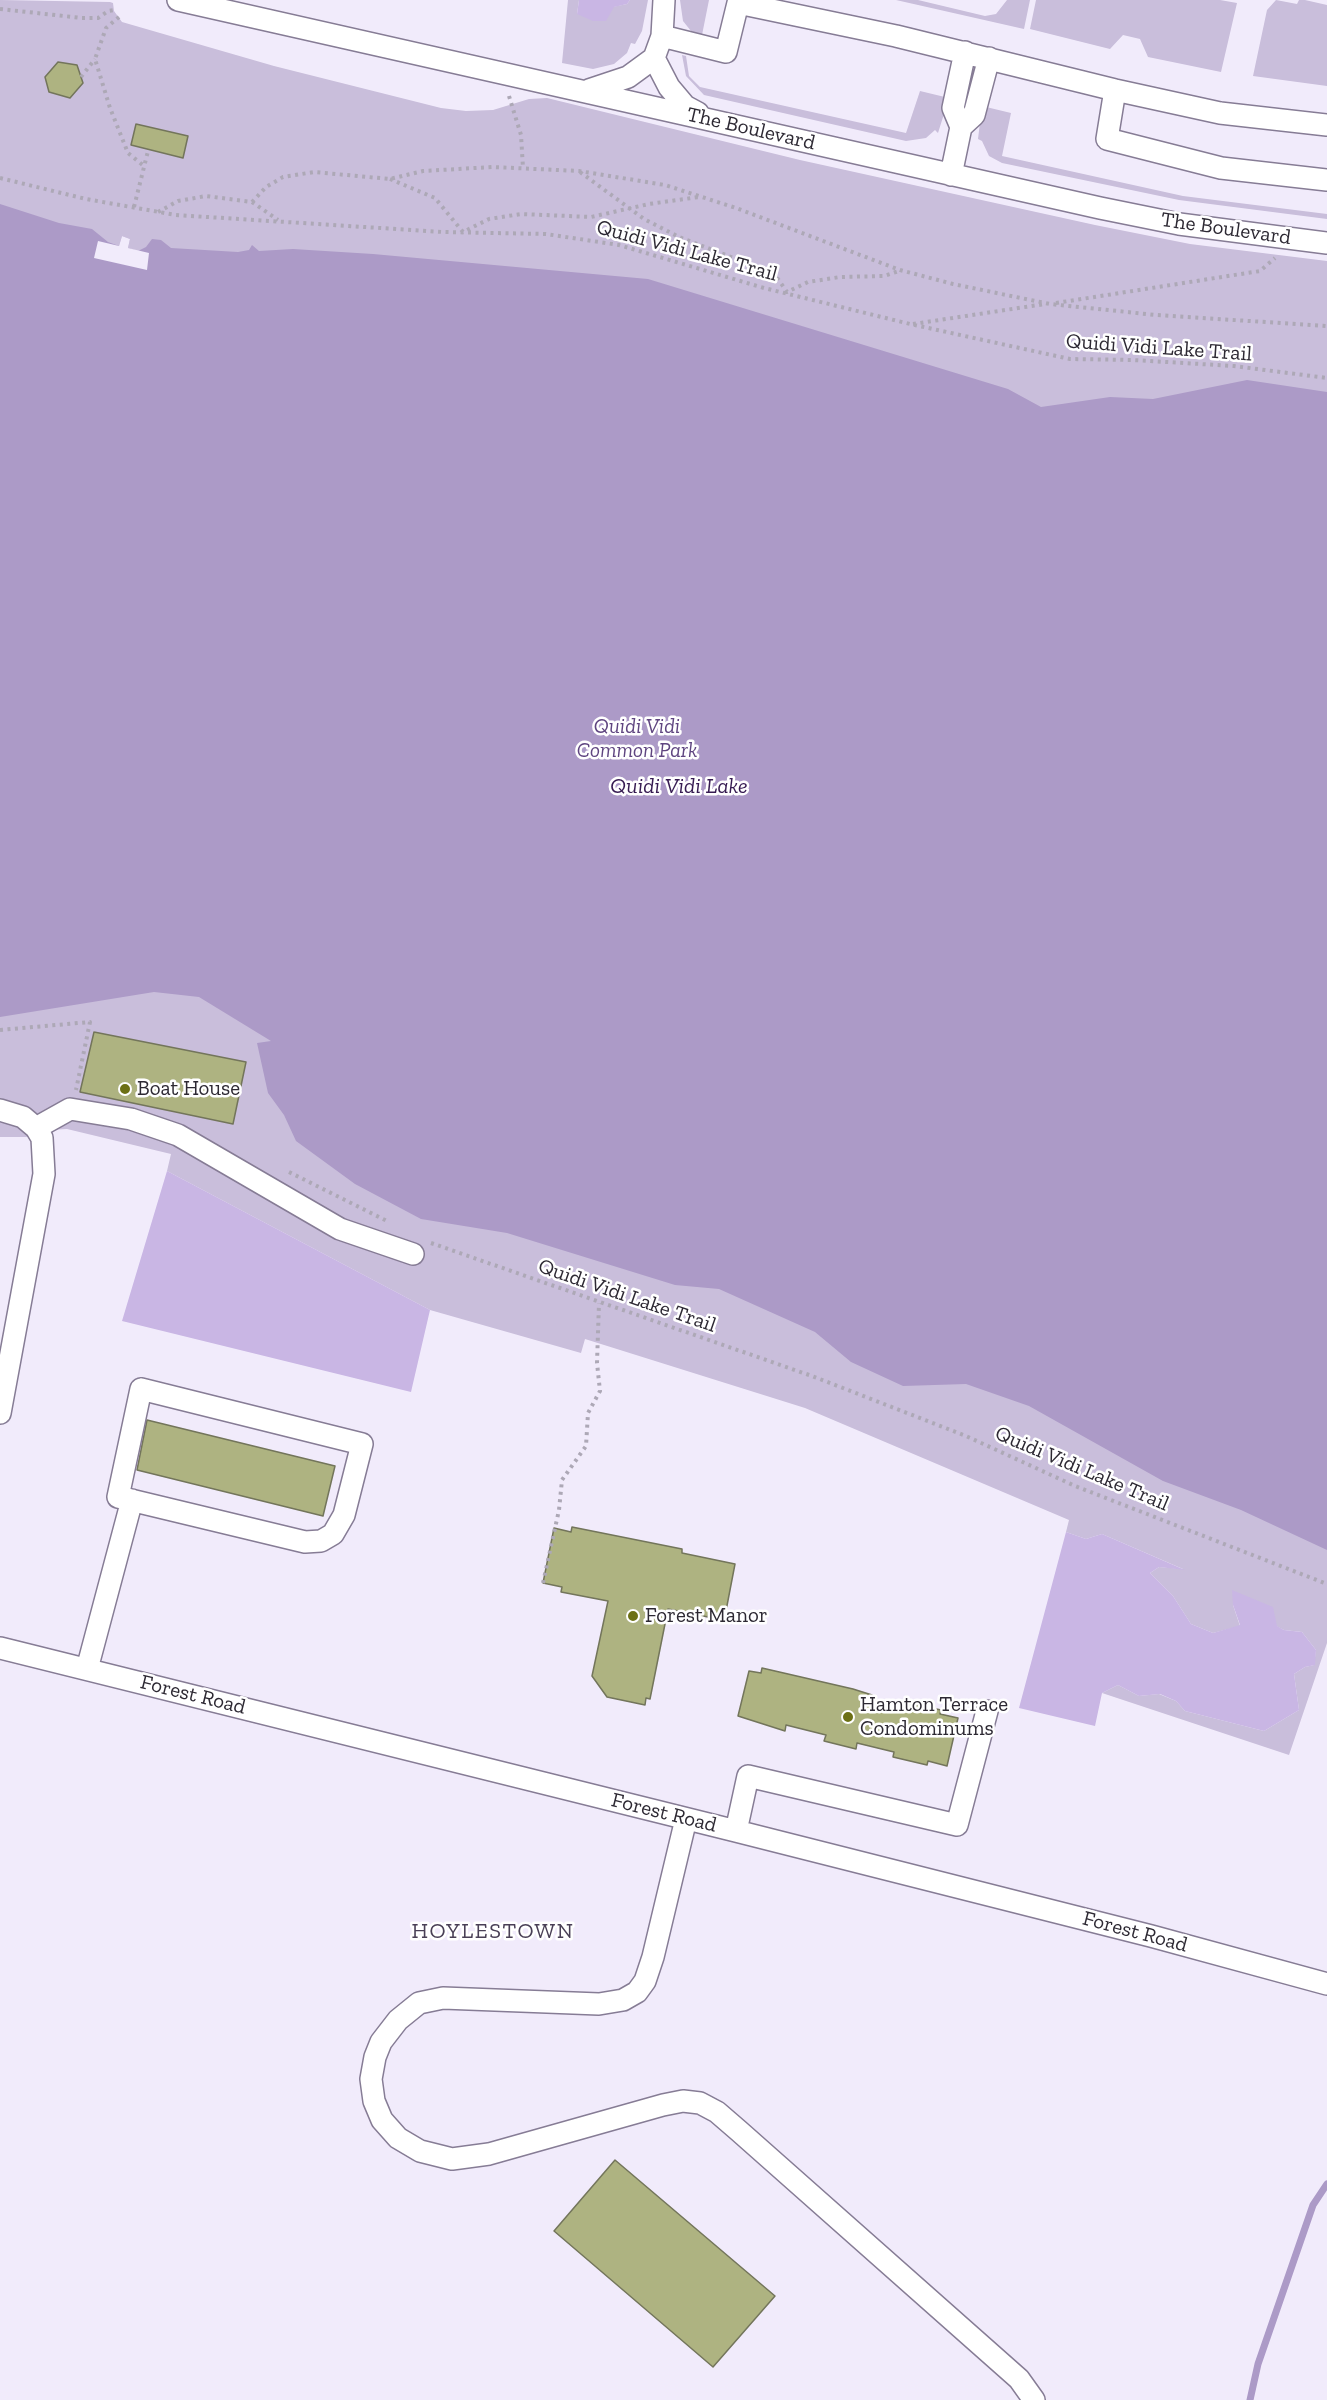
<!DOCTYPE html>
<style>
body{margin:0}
canvas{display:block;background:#f1ebfb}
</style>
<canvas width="1327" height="2400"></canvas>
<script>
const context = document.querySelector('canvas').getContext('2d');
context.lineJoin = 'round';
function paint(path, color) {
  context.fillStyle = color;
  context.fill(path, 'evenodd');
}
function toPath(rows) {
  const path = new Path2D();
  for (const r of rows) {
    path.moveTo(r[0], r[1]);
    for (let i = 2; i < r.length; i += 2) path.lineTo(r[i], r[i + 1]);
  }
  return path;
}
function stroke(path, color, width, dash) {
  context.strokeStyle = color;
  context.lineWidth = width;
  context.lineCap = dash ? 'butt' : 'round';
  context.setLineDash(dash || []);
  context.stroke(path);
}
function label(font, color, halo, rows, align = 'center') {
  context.font = font + ' "Zilla Slab",serif';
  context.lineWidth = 5;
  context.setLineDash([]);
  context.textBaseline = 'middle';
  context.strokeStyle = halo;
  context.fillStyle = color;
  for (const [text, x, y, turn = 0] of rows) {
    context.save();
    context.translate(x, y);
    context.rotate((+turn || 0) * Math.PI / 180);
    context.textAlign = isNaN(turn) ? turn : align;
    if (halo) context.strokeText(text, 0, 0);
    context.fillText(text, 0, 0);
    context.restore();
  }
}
const green = toPath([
 [0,0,110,2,113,3,114,11,122,22,274,66,441,108,466,111,493,110,529,99,547,98,800,160,1095,225,1190,244,1327,261,1327,1643,1289,1755,1102,1693,1118,1685,1139,1696,1159,1694,1176,1701,1185,1711,1264,1731,1299,1710,1294,1674,1305,1667,1314,1665,1316,1650,1302,1632,1284,1630,1233,1605,1240,1626,1213,1633,1191,1624,1173,1596,1150,1573,1159,1567,1183,1569,1102,1534,1086,1539,1066,1532,1069,1520,805,1408,585,1339,581,1353,430,1310,167,1171,171,1154,67,1129,49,1130,29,1137,0,1137],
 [568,0,579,0,577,14,627,4,630,0,648,0,642,31,635,44,631,43,627,53,614,64,593,69,562,63],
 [680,0,709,0,702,35,691,31,683,21],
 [896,0,918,0,985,16,996,14,1007,0,1030,0,1024,29],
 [1036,0,1220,0,1237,3,1221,72,1148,57,1140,39,1123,35,1110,49,1030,29],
 [1276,0,1297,4,1299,0,1305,0,1327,5,1327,86,1253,76,1267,10],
 [682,55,686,56,689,76,700,87,906,133,920,91,949,98,938,133,935,130,926,138,906,141,704,95,686,76],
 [982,106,1011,113,1002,156,1183,196,1327,214,1327,219,1179,200,1002,163,989,156,982,141,978,139]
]);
const forest = toPath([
 [579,0,630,0,627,4,614,7,606,21,593,21,577,14],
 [167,1171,430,1310,411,1392,122,1321],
 [1066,1532,1086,1539,1102,1534,1185,1570,1159,1567,1150,1573,1173,1596,1191,1624,1213,1633,1240,1625,1233,1605,1232,1590,1273,1607,1277,1626,1284,1630,1302,1632,1316,1650,1315,1665,1305,1667,1294,1674,1299,1710,1264,1731,1185,1711,1176,1701,1160,1694,1139,1696,1118,1685,1102,1693,1095,1726,1019,1708]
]);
const water = toPath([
 [0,204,59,223,92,229,108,242,119,246,122,236,130,239,128,248,138,251,146,247,152,239,161,240,171,248,238,252,249,250,252,245,259,251,293,249,373,254,648,279,1008,389,1041,407,1110,397,1153,399,1247,380,1327,392,1327,1550,1241,1510,1163,1481,1029,1406,966,1384,903,1386,851,1362,815,1332,719,1289,675,1285,507,1233,421,1219,355,1184,296,1141,284,1115,268,1093,257,1043,271,1041,199,997,154,992,0,1017]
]);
const pier = toPath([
 [122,236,130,239,128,248,149,253,147,270,94,258,98,241,119,246]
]);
const stream = toPath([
 [1250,2400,1258,2364,1313,2205,1327,2184]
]);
const building = toPath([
 [58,62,77,65,83,83,70,98,49,92,45,77,58,62],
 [136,124,188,136,183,158,131,145,136,124],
 [94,1032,246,1062,233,1124,80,1092,94,1032],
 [147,1420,335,1466,323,1516,137,1470,147,1420],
 [572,1527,682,1549,682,1553,735,1564,725,1616,709,1612,708,1617,668,1609,650,1699,646,1698,645,1705,607,1697,592,1676,608,1601,561,1592,562,1587,543,1583,554,1528,571,1532,572,1527],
 [762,1668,853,1689,872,1695,871,1699,903,1707,904,1702,941,1710,940,1714,958,1718,947,1766,928,1761,927,1765,893,1757,894,1752,857,1743,856,1749,824,1741,826,1735,786,1725,785,1731,738,1716,749,1671,761,1673,762,1668],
 [615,2160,775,2296,713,2367,554,2231,615,2160]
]);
const path = toPath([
 [0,9,82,18,98,18,108,11,114,10],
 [119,17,106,28,95,59,110,108,128,153,144,166],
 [81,77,95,59],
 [509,96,521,135,523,168],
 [580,172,644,219,679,237,762,269,778,279,787,292,808,282,840,277,884,276,899,271],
 [0,178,86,199,176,215,443,232,546,234,619,245,764,288,910,324,1070,359,1133,360,1234,366,1327,378],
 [390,179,435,198,463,232,489,219,521,214,591,217,649,204,699,197],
 [252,202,266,187,283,177,314,172,390,179,423,171,493,167,579,171,665,185,736,208,900,270,953,284,1050,304,1156,315,1327,326],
 [134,207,148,151],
 [158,212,178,201,206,196,252,202,278,220],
 [1056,303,1260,271,1275,258],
 [913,324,1045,304],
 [0,1030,90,1022,76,1090],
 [289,1172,387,1221],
 [431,1243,812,1376,966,1436,1075,1486,1327,1584],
 [543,1583,559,1510,562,1480,586,1446,588,1413,600,1391,597,1363,599,1303]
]);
const minor = toPath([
 [178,0,1100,208,1179,224,1327,243],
 [664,0,662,36,654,58,669,87,685,106,698,113],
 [662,36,726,52,738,3,896,36,1115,90,1220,113,1327,125],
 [589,90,628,77,654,58],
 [1115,90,1107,139,1221,168,1327,180],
 [961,127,974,115,989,58],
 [951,175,961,127,953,108,965,52],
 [0,1110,23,1117,36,1128,42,1138,44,1174,0,1413],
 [36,1128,70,1109,131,1119,178,1135,340,1229,413,1254],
 [141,1389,362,1444,344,1515,333,1534,321,1541,305,1542,118,1497,141,1389],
 [0,1648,736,1831,1151,1936,1327,1984],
 [87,1669,132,1500],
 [686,1819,653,1957,645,1981,637,1992,623,2000,599,2004,443,1998,419,2003,398,2020,381,2042,375,2057,371,2079,374,2101,382,2120,398,2138,420,2151,452,2159,489,2154,663,2105,683,2101,700,2103,717,2112,739,2131,1019,2379,1034,2400],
 [736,1831,748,1776,957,1825,987,1711]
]);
const markers = [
 [125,1089,6,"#6c7015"],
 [633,1616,6,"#6c7015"],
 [848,1717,6,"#6c7015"]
];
const streetNames = [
 ["The Boulevard",751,129,13],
 ["The Boulevard",1226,229,8],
 ["Quidi Vidi Lake Trail",687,251,15],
 ["Quidi Vidi Lake Trail",1159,348,4],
 ["Quidi Vidi Lake Trail",627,1296,19],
 ["Quidi Vidi Lake Trail",1082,1469,23],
 ["Forest Road",193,1695,14],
 ["Forest Road",664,1813,14],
 ["Forest Road",1135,1932,15]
];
const parkNames = [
 ["Quidi Vidi",637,727],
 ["Common Park",637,751]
];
const poiNames = [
 ["Boat House",137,1089],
 ["Forest Manor",645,1616],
 ["Hamton Terrace",860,1705],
 ["Condominums",860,1729]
];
const waterNames = [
 ["Quidi Vidi Lake",679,787]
];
const neighbourhoodNames = [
 ["HOYLESTOWN",493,1932]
];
paint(green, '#c9bedb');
paint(forest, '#c9b6e4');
paint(water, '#ac9ac7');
paint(pier, '#f1ebfb');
stroke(stream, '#ac9ac7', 7);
paint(building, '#aeb381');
stroke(building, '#73755b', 1.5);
stroke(minor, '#867c95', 24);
stroke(path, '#ada8b6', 4, [3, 4.5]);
stroke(minor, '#fff', 21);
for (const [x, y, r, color] of markers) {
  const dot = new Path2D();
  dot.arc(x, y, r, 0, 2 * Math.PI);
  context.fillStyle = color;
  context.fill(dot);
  stroke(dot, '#fff', 2);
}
label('21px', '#2d2933', '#fff', streetNames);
label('italic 21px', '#5f4580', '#fff', parkNames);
label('21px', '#2d2933', '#fff', poiNames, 'left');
label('italic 22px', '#361b52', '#fff', waterNames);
context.letterSpacing = '1.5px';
label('22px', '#493f56', '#fff', neighbourhoodNames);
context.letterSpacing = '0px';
</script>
